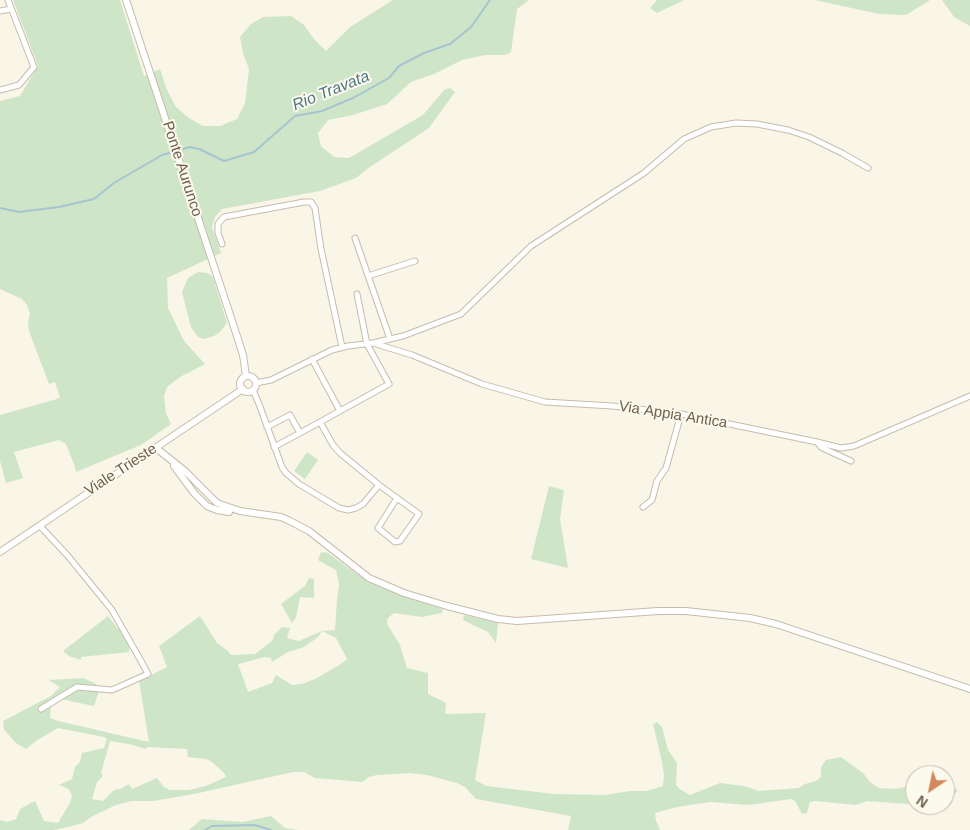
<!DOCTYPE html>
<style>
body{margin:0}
#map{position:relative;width:970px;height:830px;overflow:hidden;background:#f9f5e7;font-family:Helvetica,sans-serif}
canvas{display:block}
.north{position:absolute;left:905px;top:765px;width:50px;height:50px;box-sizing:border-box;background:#fcf9ed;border:1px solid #c4bbae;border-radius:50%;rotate:214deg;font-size:14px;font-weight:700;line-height:20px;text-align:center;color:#705f4f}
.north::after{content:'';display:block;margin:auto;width:18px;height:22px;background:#d3885d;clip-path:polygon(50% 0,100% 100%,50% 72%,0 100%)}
</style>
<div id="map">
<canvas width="970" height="830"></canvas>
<div class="north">N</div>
</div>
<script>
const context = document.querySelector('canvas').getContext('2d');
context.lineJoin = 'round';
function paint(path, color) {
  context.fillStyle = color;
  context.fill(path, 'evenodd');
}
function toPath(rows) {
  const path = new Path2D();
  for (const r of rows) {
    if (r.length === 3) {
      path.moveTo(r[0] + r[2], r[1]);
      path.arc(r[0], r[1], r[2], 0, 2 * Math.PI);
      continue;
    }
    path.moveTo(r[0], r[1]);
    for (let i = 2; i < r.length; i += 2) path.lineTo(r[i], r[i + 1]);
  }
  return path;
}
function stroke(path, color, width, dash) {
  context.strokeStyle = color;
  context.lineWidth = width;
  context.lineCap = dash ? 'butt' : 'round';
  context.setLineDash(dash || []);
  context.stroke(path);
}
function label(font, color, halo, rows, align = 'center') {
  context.font = font + ' Helvetica,sans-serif';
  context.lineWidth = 4;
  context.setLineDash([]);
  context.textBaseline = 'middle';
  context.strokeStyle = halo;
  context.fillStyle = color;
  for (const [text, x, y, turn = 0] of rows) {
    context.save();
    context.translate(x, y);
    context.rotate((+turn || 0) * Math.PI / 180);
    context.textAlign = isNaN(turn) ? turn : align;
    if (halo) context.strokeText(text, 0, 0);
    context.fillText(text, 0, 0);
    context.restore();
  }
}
const green = toPath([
 [13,0,120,0,144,76,160,69,167,90,176,107,189,118,203,126,220,126,237,119,245,103,249,69,243,53,240,37,251,24,263,17,291,16,304,25,314,39,326,51,350,27,393,0,529,0,517,9,511,52,505,55,485,55,462,60,434,74,411,82,387,104,353,115,328,120,318,133,321,146,334,157,349,158,423,115,444,90,450,88,455,92,429,128,367,169,356,178,320,191,222,209,215,217,212,227,221,253,167,278,168,308,184,341,205,364,180,377,167,387,164,396,166,413,171,424,141,445,76,472,74,464,66,444,59,440,14,452,23,478,6,483,0,461,0,415,57,399,60,397,55,382,49,384,29,331,28,322,30,314,27,305,22,299,0,289,0,101,20,96,38,66],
 [657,0,684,0,657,13,650,8],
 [815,0,930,0,906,15,879,14],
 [942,0,970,0,970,26,954,17],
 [198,272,208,273,213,277,227,323,220,332,214,336,204,339,198,337,191,327,182,292,188,278],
 [307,452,318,460,305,479,294,471],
 [549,486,564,490,560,519,568,568,531,559],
 [321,552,328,553,368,582,406,597,443,609,442,613,422,617,394,613,388,618,387,624,400,645,407,668,428,673,428,694,446,703,445,714,486,713,475,780,486,786,554,794,604,795,630,791,647,791,663,786,664,776,662,762,653,724,657,722,662,727,668,750,677,763,676,785,681,790,690,795,720,783,744,786,759,791,799,788,805,784,816,781,821,777,821,767,826,760,841,757,863,773,870,782,879,788,896,789,915,785,915,803,907,804,867,801,856,805,816,801,810,802,807,813,802,814,795,801,791,799,748,805,710,802,677,807,655,813,656,821,660,830,568,830,571,816,476,799,465,787,457,783,427,775,410,773,377,775,369,777,362,782,315,778,304,772,293,772,194,794,153,801,132,801,116,805,91,817,83,823,72,826,54,830,0,830,0,820,7,822,16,819,20,809,35,801,44,821,58,823,70,803,72,796,69,789,59,785,72,779,75,767,80,762,82,753,104,748,107,739,104,737,58,728,36,741,26,749,16,743,7,733,4,729,3,721,51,696,60,687,49,680,83,678,95,683,99,691,94,706,60,699,51,705,50,718,58,721,149,742,139,681,167,667,159,646,200,616,217,643,228,651,231,655,255,654,273,640,274,635,282,627,290,628,287,638,299,641,322,631,335,630,337,600,339,584,336,570,318,560],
 [322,631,336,638,347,659,341,664,315,679,302,684,292,685,276,675,272,683,248,692,238,664,265,657,271,658,272,662,288,652,304,647,318,637],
 [110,741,129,744,146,749,147,747,187,749,188,757,206,759,212,762,224,773,226,777,206,786,189,790,170,790,164,787,157,778,132,789,129,784,120,789,114,790,103,801,92,799,97,782,103,776,101,773],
 [309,578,314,579,314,598,300,597,296,617,292,623,281,604,305,586],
 [464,615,498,623,496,643,488,632,463,620],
 [108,616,118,629,120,628,129,644,129,652,81,657,81,660,69,656,63,651],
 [945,786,951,786,958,790,945,806,943,805,945,805],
 [271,816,285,828,298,830,189,830,202,819,243,822]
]);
const stream = toPath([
 [0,208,19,212,59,207,94,199,114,183,162,155,190,147,199,149,224,161,254,152,295,116,322,111,353,98,389,78,399,66,424,53,450,44,471,27,490,0],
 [205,830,212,826,255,825,271,830]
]);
const minor = toPath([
 [0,11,11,9],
 [0,90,19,85,34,67,8,0],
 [355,238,390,339],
 [222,244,218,233,218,224,224,217,304,202,311,202,315,208,321,249,342,347],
 [368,276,415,261],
 [373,343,412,355,482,384,545,402,612,406,681,414,817,442,841,448,854,446,970,396],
 [312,359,340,411],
 [256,383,271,380,332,350,348,346,373,343,403,336,461,314,531,246,644,173,684,139,711,127,736,123,757,124,788,130,809,137,842,153,868,168],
 [253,390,259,404,282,467,286,473,299,484,339,508,348,510,356,508,363,504,379,485],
 [320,422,333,445,340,453,379,485,419,514,400,541,395,542,378,528,397,498],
 [267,427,290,415,300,433,274,447],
 [300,433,389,384,367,344,357,294],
 [817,442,821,447,829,451,851,461],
 [643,507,652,500,657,481,666,468,681,414],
 [40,526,68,556,112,610,141,661,148,674,112,690,77,687,41,709]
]);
const tertiary = toPath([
 [126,0,237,336,243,355,246,376],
 [248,384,8],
 [156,448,185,471,217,503,240,511,281,517,290,521,309,531,369,578,404,593,447,606,498,619,517,621,658,611,686,611,750,618,776,624,970,689],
 [174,466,194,493,207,506,217,510,229,512],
 [0,552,243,389]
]);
const streetNames = [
 ["Ponte Aurunco",182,169,72],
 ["Via Appia Antica",673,415,9],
 ["Viale Trieste",121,470,-33]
];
const waterNames = [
 ["Rio Travata",331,91,-22]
];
paint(green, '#cfe5c8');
stroke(stream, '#a6c4d1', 2);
stroke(minor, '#c7bcad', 7);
stroke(tertiary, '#c7bcad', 8);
stroke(minor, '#fff', 5);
stroke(tertiary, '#fff', 6);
label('15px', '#705f4f', '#fcf9ed', streetNames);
label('italic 16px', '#4f7686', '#fcf9ed', waterNames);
</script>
